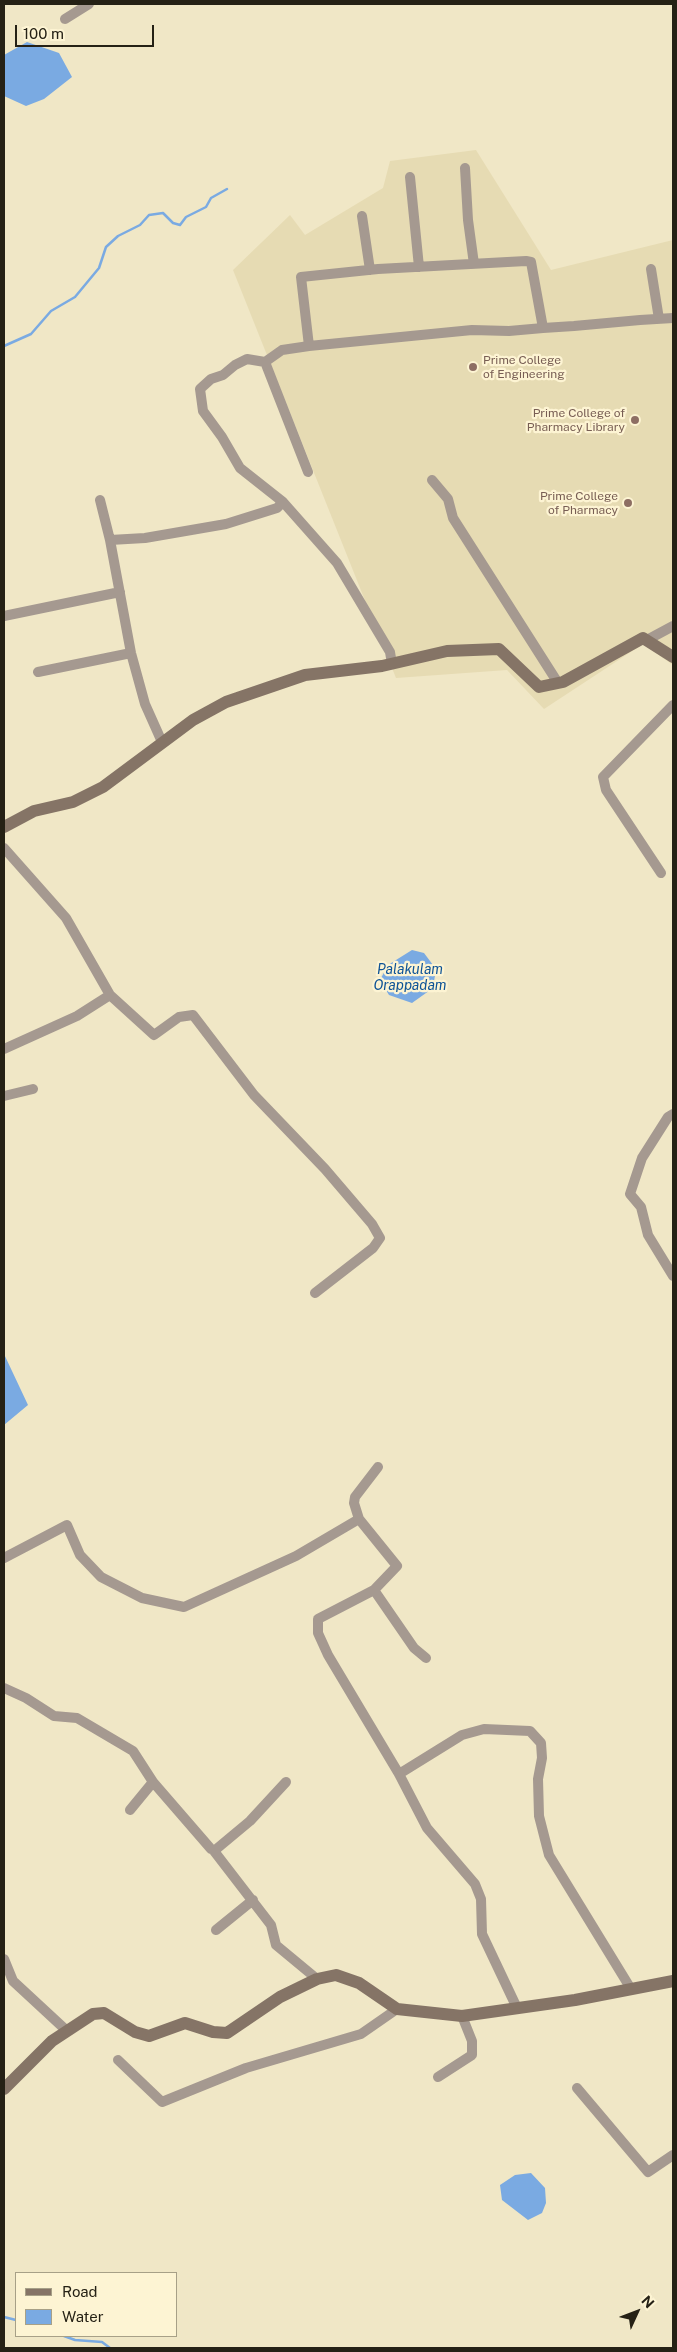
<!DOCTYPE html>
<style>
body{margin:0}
#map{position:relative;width:677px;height:2352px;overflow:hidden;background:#f0e7c6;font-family:"Public Sans",sans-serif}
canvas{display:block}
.frame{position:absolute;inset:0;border:5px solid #252115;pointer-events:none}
.legend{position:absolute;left:15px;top:2272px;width:162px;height:65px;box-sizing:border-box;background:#fdf4d3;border:1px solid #a7a087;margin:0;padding:6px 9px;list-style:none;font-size:15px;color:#252115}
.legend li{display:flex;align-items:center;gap:10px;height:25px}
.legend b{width:25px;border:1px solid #a7a087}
.north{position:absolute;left:612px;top:2287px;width:50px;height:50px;-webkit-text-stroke:4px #fdf4d3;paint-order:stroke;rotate:47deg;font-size:14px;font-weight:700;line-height:20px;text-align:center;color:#252115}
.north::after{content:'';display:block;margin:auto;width:18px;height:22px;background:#252115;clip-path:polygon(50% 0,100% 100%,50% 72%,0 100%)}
.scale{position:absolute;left:15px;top:25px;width:139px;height:22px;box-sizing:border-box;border:2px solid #252115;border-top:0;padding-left:6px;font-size:15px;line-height:18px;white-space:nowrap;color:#252115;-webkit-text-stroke:4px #fdf4d3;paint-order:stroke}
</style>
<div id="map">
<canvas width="677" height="2352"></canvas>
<div class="frame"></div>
<ul class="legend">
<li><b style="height:6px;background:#857466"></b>Road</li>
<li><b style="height:14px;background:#7aaae2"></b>Water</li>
</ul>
<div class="north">N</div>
<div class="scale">100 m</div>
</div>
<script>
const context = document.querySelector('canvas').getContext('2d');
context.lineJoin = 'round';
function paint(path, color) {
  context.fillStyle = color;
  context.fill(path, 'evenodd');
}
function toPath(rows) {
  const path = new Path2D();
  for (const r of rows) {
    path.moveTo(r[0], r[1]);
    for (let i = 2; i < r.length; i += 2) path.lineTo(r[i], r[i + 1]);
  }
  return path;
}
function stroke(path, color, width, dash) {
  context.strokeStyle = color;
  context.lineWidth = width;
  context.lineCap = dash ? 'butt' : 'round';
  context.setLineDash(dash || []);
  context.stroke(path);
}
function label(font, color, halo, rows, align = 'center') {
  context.font = font + ' "Public Sans",sans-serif';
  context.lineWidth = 4.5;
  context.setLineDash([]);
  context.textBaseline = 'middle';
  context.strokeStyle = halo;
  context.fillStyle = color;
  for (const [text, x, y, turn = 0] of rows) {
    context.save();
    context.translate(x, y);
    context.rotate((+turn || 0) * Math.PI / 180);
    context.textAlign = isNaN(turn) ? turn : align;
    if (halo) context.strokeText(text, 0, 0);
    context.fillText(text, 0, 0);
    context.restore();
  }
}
const built = toPath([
 [476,150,551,270,673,240,673,665,643,644,544,709,507,670,396,678,233,270,290,215,305,235,383,188,390,161]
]);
const water = toPath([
 [27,42,59,53,72,77,44,99,26,106,4,96,4,55],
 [412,950,424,953,436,969,433,988,412,1003,389,995,380,980,388,965],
 [4,1354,28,1405,4,1425],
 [531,2173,545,2188,546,2203,542,2213,528,2220,502,2200,500,2185,515,2175]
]);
const stream = toPath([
 [4,346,31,334,51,311,75,297,99,268,106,247,118,236,140,225,149,215,163,213,173,223,180,225,186,217,206,207,211,198,227,189],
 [4,2317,16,2320],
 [64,2336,75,2340,102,2342,110,2348]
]);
const street = toPath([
 [65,19,89,4],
 [465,168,468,220,474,264],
 [410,177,419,267],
 [362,216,370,270],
 [651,269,659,319],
 [543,328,531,262,526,261,378,269,301,277,309,346,472,330,509,331,543,328,574,326,640,320,673,318],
 [265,362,247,359,235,365,223,375,211,379,200,389,203,411,222,437,240,468,283,502,337,563,390,652,392,664],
 [308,472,265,362,282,350,309,346],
 [432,480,448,499,453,518,558,683],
 [100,500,110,540,131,653,145,704,162,742],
 [110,540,145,538,226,524,277,508,283,502],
 [4,616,120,592],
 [647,640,673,626],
 [38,672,131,653],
 [4,848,66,918,110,995,154,1035,179,1017,193,1015,254,1095,325,1169,372,1224,380,1238,373,1248,315,1293],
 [661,873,606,790,603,777,673,705],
 [4,1049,77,1016,110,995],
 [4,1096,33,1089],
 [673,1114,668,1117,642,1158,630,1194,641,1207,648,1235,673,1276],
 [378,1467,355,1497,354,1503,359,1519,397,1566,374,1590,318,1619,318,1633,328,1655,399,1774,427,1828,475,1884,481,1899,482,1934,517,2008],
 [4,1558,67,1525,80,1555,101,1577,142,1598,184,1607,296,1556,359,1519],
 [374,1590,414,1648,426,1658],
 [4,1688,26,1698,54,1716,77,1718,133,1751,153,1782,211,1849],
 [399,1774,462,1735,484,1729,530,1731,541,1743,542,1758,538,1779,539,1816,549,1855,631,1989],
 [286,1782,250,1821,214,1851,271,1925,276,1945,317,1979],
 [130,1810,153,1782],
 [216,1930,253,1900],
 [4,1959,13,1981,67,2031],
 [118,2060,162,2102,246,2068,361,2034,397,2009],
 [438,2077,472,2055,472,2041,462,2016],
 [577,2088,648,2172,673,2155]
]);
const secondary = toPath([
 [4,827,34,811,73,802,103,787,193,720,226,702,305,675,382,666,447,651,499,649,539,687,563,682,643,638,673,657],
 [4,2089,52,2041,93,2014,104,2013,135,2032,149,2036,185,2023,213,2032,227,2033,280,1997,317,1979,336,1975,359,1983,397,2009,462,2016,575,2000,673,1981]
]);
const markers = [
 [473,367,5,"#8d6e63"],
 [635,420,5,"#8d6e63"],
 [628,503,5,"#8d6e63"]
];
const educationNames = [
 ["Prime College",483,360,"left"],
 ["of Engineering",483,374,"left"],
 ["Prime College of",625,413],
 ["Pharmacy Library",625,427],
 ["Prime College",618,496],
 ["of Pharmacy",618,510]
];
const waterNames = [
 ["Palakulam",410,970],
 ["Orappadam",410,986]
];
paint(built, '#e6dbb3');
paint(water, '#7aaae2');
stroke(stream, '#7aaae2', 2.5);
stroke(street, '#a59990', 10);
stroke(secondary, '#857466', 12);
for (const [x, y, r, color] of markers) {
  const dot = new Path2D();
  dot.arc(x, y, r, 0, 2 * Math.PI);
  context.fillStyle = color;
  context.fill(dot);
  stroke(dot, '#fdf4d3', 2);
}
label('12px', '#785e54', '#fdf4d3', educationNames, 'right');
label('italic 14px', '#0e5396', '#fdf4d3', waterNames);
</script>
